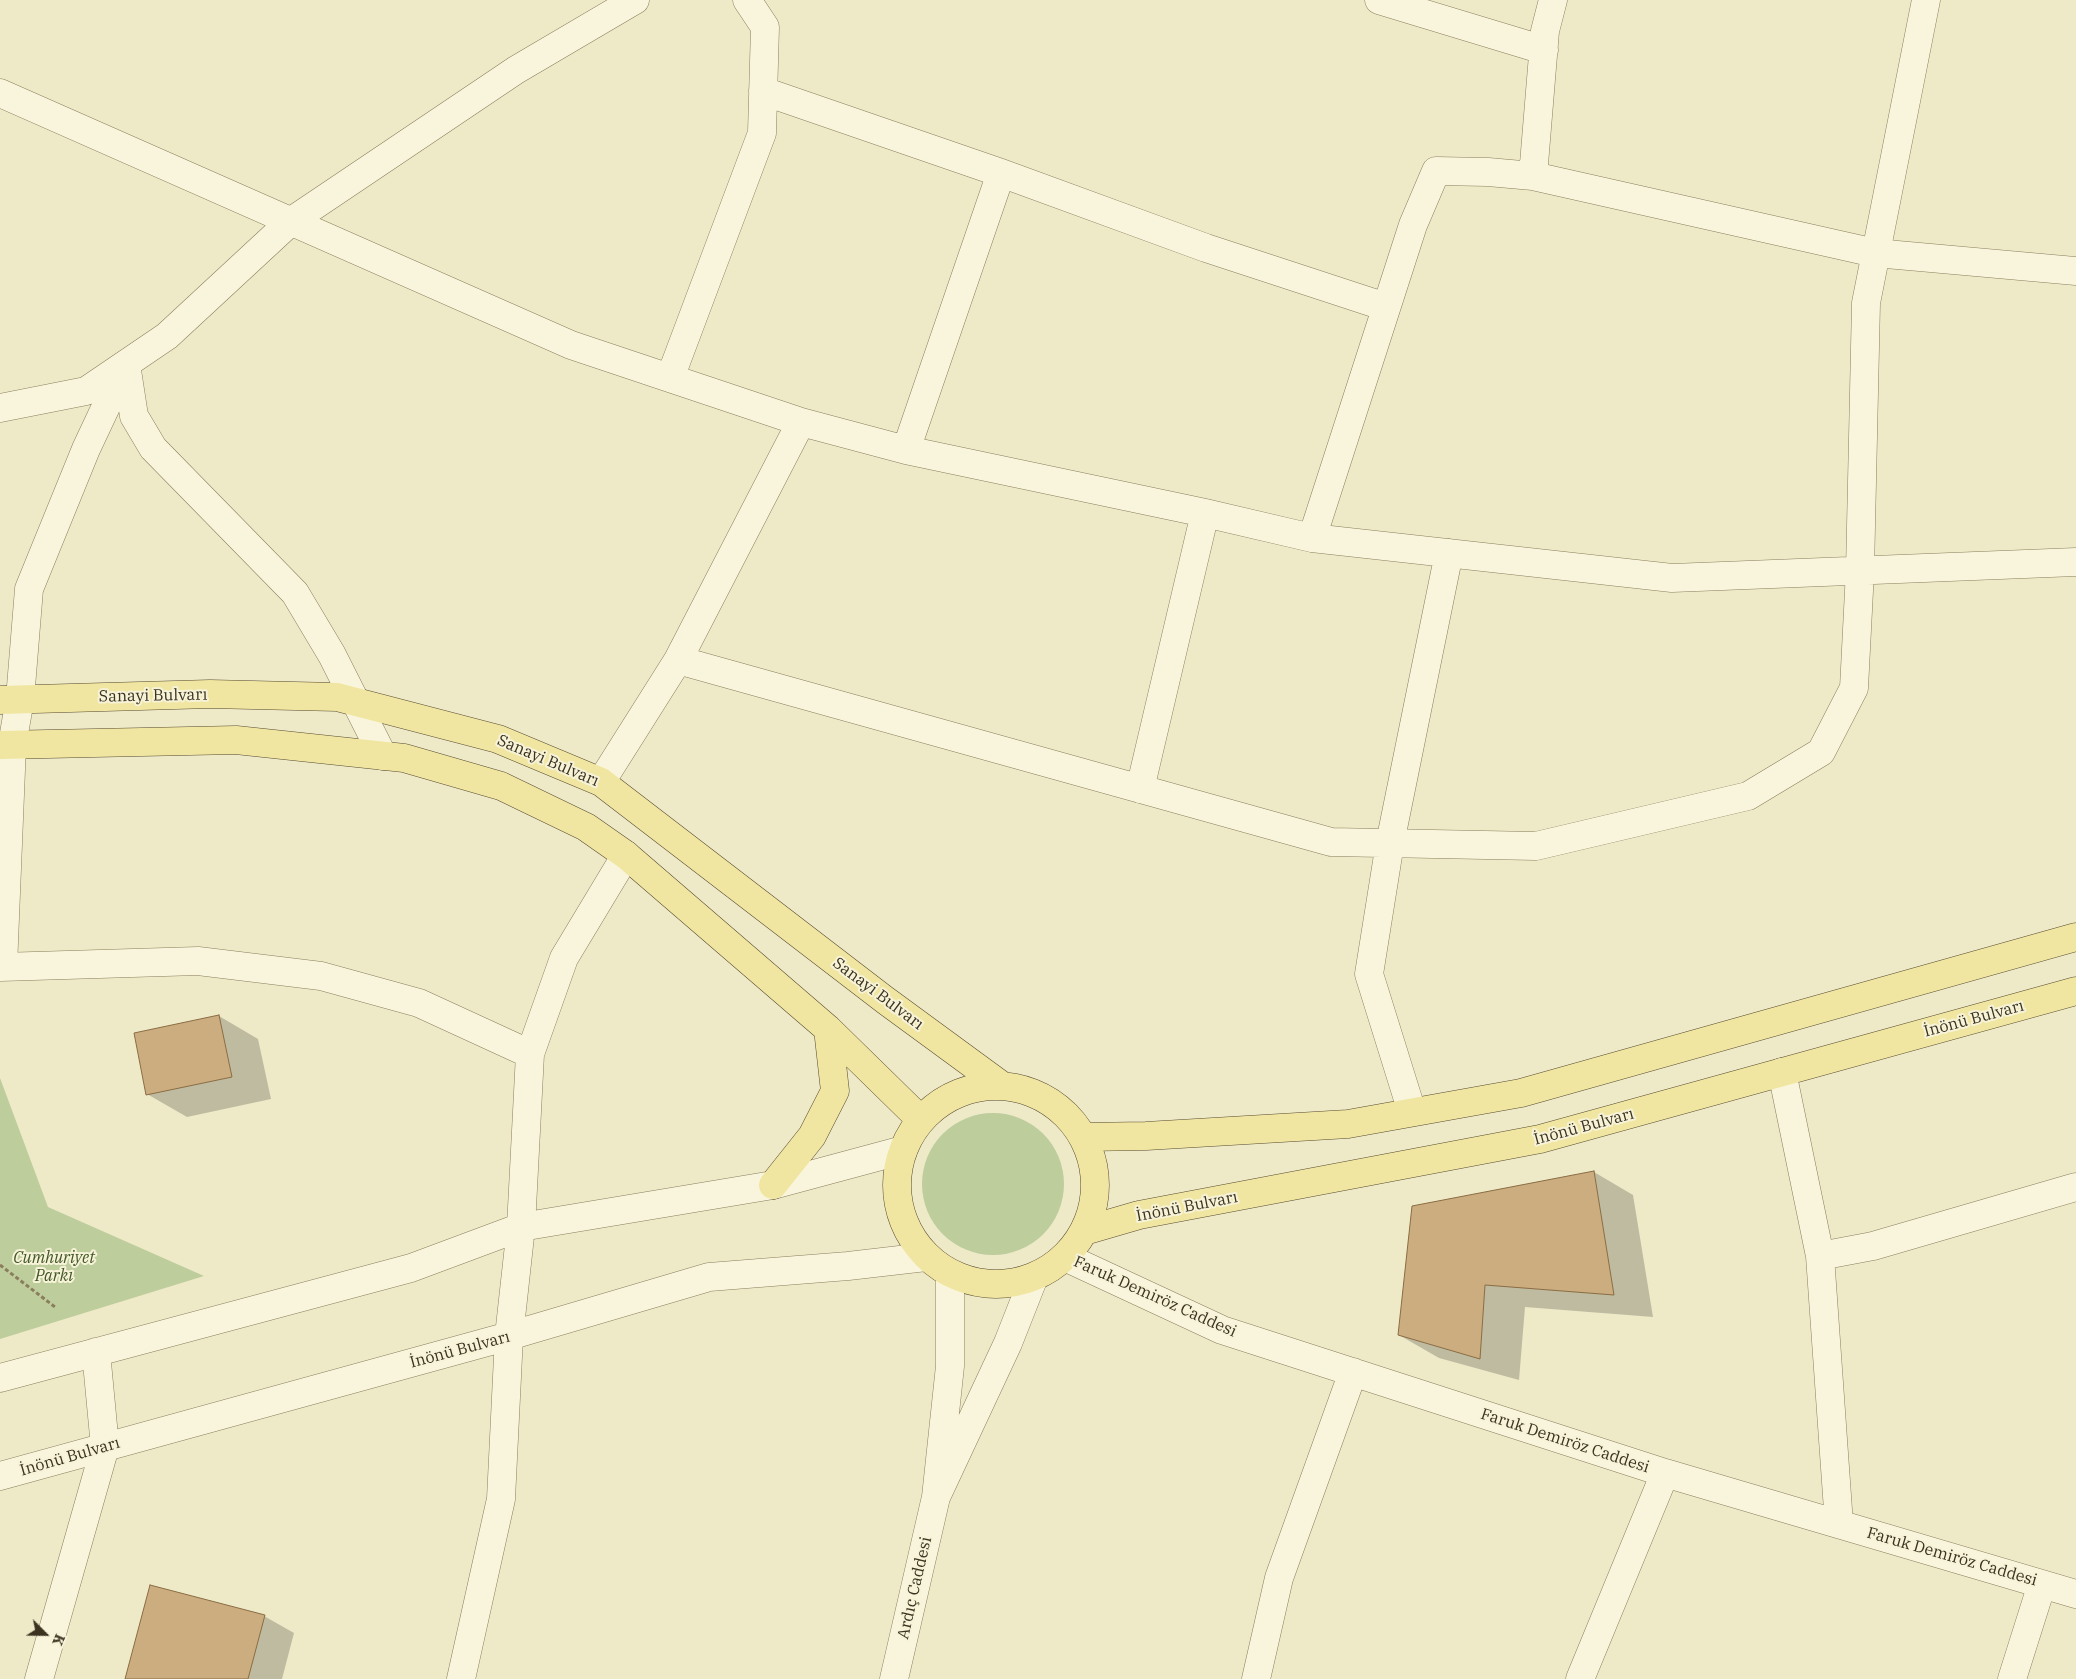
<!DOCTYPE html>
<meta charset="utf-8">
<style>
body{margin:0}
#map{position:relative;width:2076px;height:1679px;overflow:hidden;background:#eeeac8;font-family:"IBM Plex Serif",serif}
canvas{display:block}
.north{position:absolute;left:20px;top:1609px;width:50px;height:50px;-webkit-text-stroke:4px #f6f3d8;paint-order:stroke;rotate:113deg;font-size:14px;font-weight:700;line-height:20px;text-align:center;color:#3b3220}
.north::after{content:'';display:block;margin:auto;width:18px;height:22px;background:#3b3220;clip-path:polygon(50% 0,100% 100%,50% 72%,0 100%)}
</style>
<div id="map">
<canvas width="2076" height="1679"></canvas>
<div class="north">K</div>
</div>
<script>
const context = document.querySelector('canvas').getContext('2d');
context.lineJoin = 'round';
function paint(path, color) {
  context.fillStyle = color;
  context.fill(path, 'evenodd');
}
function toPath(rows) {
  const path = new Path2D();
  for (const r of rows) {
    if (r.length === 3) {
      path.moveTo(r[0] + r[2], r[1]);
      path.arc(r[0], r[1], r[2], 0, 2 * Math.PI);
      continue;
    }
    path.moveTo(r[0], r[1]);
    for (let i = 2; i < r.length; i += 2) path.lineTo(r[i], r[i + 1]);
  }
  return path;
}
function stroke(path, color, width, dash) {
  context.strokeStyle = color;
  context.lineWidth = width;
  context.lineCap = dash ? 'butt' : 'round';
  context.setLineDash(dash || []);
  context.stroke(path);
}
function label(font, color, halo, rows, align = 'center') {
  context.font = font + ' "IBM Plex Serif",serif';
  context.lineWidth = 4;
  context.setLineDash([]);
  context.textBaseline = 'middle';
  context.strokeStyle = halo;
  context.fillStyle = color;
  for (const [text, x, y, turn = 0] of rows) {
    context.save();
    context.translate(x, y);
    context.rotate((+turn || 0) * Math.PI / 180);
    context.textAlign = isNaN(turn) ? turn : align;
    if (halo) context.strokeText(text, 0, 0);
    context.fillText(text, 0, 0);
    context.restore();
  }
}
const green = toPath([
 [0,1078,48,1207,204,1276,0,1339],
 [993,1184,71]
]);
const shadow = toPath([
 [219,1016,258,1039,271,1099,187,1117,147,1094],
 [1594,1172,1633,1195,1653,1317,1525,1307,1519,1380,1439,1358,1399,1335],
 [264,1616,294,1633,282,1679,126,1679]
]);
const building = toPath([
 [219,1015,232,1077,146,1095,134,1033,219,1015],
 [1594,1171,1614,1295,1485,1285,1480,1359,1398,1335,1412,1206,1594,1171],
 [150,1585,265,1615,248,1679,125,1679,150,1585]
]);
const path = toPath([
 [0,1265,55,1307]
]);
const minor = toPath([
 [1379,0,1544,50],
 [763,91,1001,173,1206,248,1386,307],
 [0,93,571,345,801,422,906,450,1205,513,1312,538,1672,578,2076,562],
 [1533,176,1545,31,1553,0],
 [126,364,134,416,153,448,295,593,332,655,383,756],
 [670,378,762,133,765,27,747,0],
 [0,408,86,391,167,336,290,222,516,70,635,0],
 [801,422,678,660,1331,842,1536,846,1748,796,1821,752,1854,688,1860,571,1866,303,1926,0],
 [906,450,1001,173],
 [1312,538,1413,225,1436,171,1488,172,1533,176,1875,253,2076,271],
 [601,782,678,660],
 [1140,789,1205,513],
 [0,967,198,961,321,976,419,1003,530,1054,521,1227,509,1336,501,1499,461,1679],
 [3,967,12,745,20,699,29,589,86,449,125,366],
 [530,1054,564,958,626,855],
 [1782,1072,1820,1256],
 [1412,1112,1369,974,1390,843,1449,553],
 [1065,1257,1222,1330,1665,1473,2076,1594],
 [950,1274,950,1366,936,1497,1008,1343,1034,1277],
 [0,1378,411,1268,521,1227,773,1185,903,1150],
 [0,1476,509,1336,709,1277,848,1266,926,1257],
 [1839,1524,1820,1256,1873,1246,2076,1187],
 [39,1679,105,1447,96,1352],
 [894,1679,936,1497],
 [1256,1679,1279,1578,1353,1372],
 [1580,1679,1665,1473],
 [2012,1679,2042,1584]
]);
const major = toPath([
 [0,700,210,694,337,697,498,739,601,782,885,1000,1001,1085],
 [0,745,236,740,404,758,501,786,586,827,626,855,828,1029,920,1119],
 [996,1185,99],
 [1083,1137,1146,1136,1348,1124,1521,1093,2076,937],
 [773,1185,812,1136,835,1091,828,1029],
 [1084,1231,1139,1215,1540,1139,2076,991]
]);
const streetNames = [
 ["Sanayi Bulvarı",153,696,-1],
 ["Sanayi Bulvarı",548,761,23],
 ["Sanayi Bulvarı",878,994,37],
 ["İnönü Bulvarı",1974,1019,-15],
 ["İnönü Bulvarı",1584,1127,-15],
 ["İnönü Bulvarı",1187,1207,-11],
 ["Faruk Demiröz Caddesi",1155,1297,24],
 ["İnönü Bulvarı",460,1350,-15],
 ["Faruk Demiröz Caddesi",1565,1441,18],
 ["İnönü Bulvarı",70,1457,-16],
 ["Faruk Demiröz Caddesi",1952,1557,16],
 ["Ardıç Caddesi",915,1588,-77]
];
const parkNames = [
 ["Cumhuriyet",54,1258],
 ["Parkı",54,1276]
];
paint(green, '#becd9c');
paint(shadow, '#0003');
paint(building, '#ccad7f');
stroke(building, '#896c43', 1);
stroke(minor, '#8a7e5d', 29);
stroke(major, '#584b31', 29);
stroke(path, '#8a7e5d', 3, [4, 2.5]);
stroke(minor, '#f9f5dc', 28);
stroke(major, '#f0e6a1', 28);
label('16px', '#3b3220', '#f6f3d8', streetNames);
label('italic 16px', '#425727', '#f6f3d8', parkNames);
</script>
